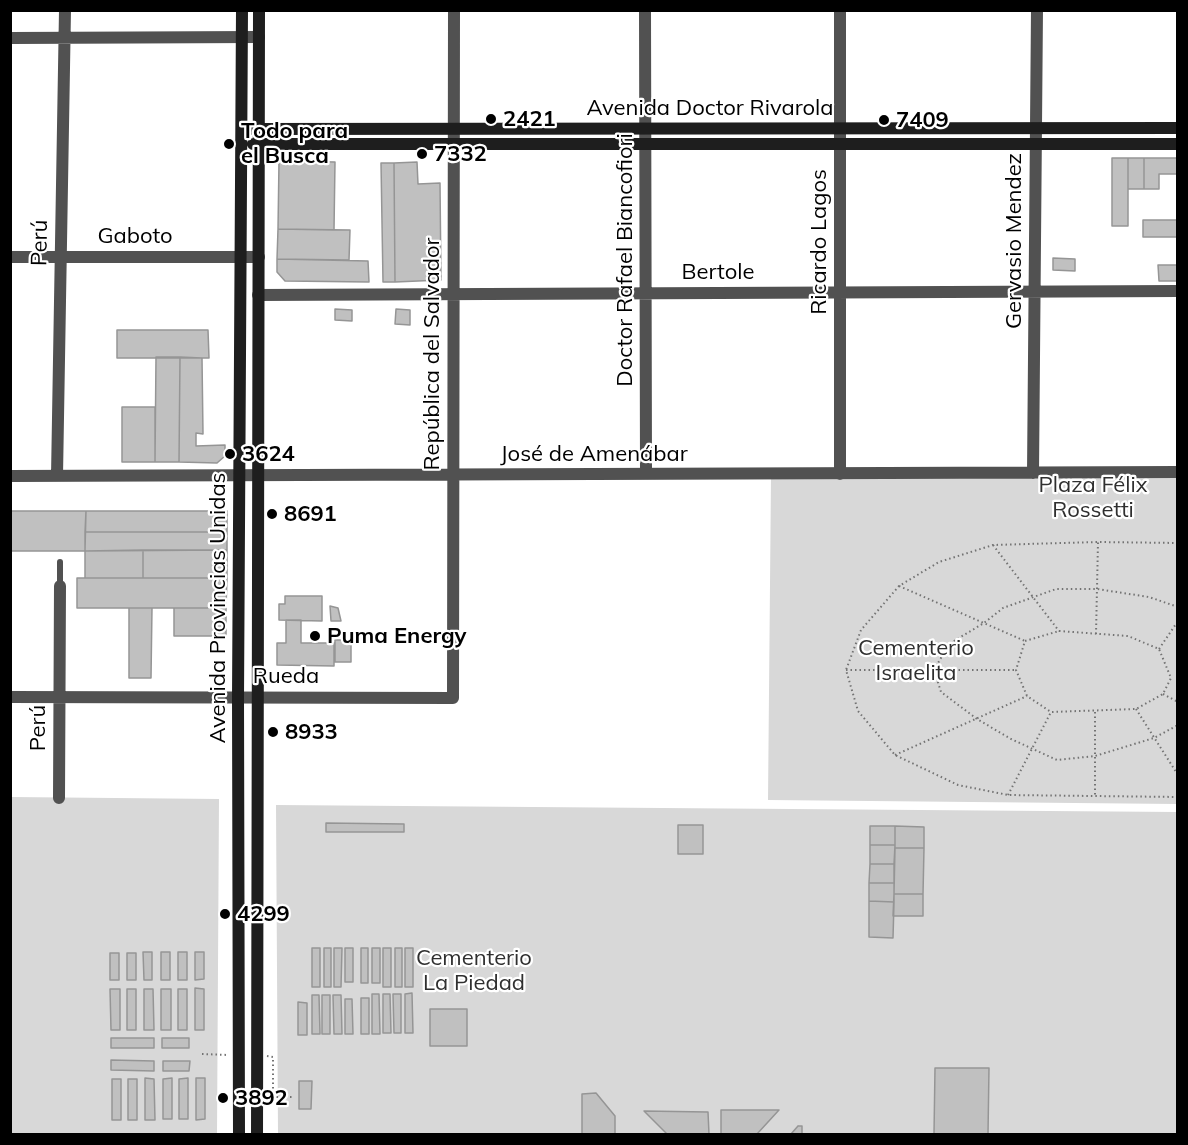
<!DOCTYPE html>
<meta charset="utf-8">
<style>
body{margin:0}
#map{position:relative;width:1188px;height:1145px;overflow:hidden;background:#fff;font-family:Mulish,sans-serif}
canvas{display:block}
.frame{position:absolute;inset:0;border:12px solid #000;pointer-events:none}
</style>
<div id="map">
<canvas width="1188" height="1145"></canvas>
<div class="frame"></div>
</div>
<script>
const context = document.querySelector('canvas').getContext('2d');
context.lineJoin = 'round';
function paint(path, color) {
  context.fillStyle = color;
  context.fill(path, 'evenodd');
}
function toPath(rows) {
  const path = new Path2D();
  for (const r of rows) {
    path.moveTo(r[0], r[1]);
    for (let i = 2; i < r.length; i += 2) path.lineTo(r[i], r[i + 1]);
  }
  return path;
}
function stroke(path, color, width, dash) {
  context.strokeStyle = color;
  context.lineWidth = width;
  context.lineCap = dash ? 'butt' : 'round';
  context.setLineDash(dash || []);
  context.stroke(path);
}
function label(font, color, halo, rows, align = 'center') {
  context.font = font + ' Mulish,sans-serif';
  context.lineWidth = 4.5;
  context.setLineDash([]);
  context.textBaseline = 'middle';
  context.strokeStyle = halo;
  context.fillStyle = color;
  for (const [text, x, y, turn = 0] of rows) {
    context.save();
    context.translate(x, y);
    context.rotate((+turn || 0) * Math.PI / 180);
    context.textAlign = isNaN(turn) ? turn : align;
    if (halo) context.strokeText(text, 0, 0);
    context.fillText(text, 0, 0);
    context.restore();
  }
}
const green = toPath([
 [1177,475,1177,804,768,800,771,476],
 [11,797,219,799,217,1134,11,1134],
 [276,805,1177,812,1177,1134,278,1134]
]);
const building = toPath([
 [1112,158,1128,158,1128,226,1112,226,1112,158],
 [1128,158,1144,158,1144,189,1128,189,1128,158],
 [1144,158,1178,158,1178,174,1159,174,1159,189,1144,189,1144,158],
 [279,161,335,162,334,230,278,229,279,161],
 [417,162,418,184,440,183,441,280,395,282,394,163,417,162],
 [381,163,394,163,395,282,383,282,381,163],
 [1143,220,1178,220,1178,237,1143,237,1143,220],
 [278,229,350,230,349,260,277,259,278,229],
 [1053,258,1075,259,1075,271,1053,270,1053,258],
 [277,259,368,261,369,282,285,281,277,272,277,259],
 [1158,265,1178,265,1178,281,1159,281,1158,265],
 [335,309,352,310,352,321,335,320,335,309],
 [396,309,410,310,410,325,395,324,396,309],
 [117,330,208,330,209,358,117,358,117,330],
 [156,357,180,357,179,462,155,462,156,357],
 [180,357,202,358,203,434,196,433,196,446,225,445,225,456,217,463,179,462,180,357],
 [122,407,155,407,155,462,122,462,122,407],
 [10,511,86,511,85,551,10,551,10,511],
 [86,511,227,511,227,532,85,532,86,511],
 [85,532,227,532,227,550,85,551,85,532],
 [143,550,227,550,227,578,143,578,143,550],
 [143,550,143,578,85,578,85,551,143,550],
 [77,578,227,578,226,608,77,608,77,578],
 [285,596,322,596,322,621,279,620,279,604,285,604,285,596],
 [330,606,338,608,341,621,331,621,330,606],
 [129,608,152,608,151,678,129,678,129,608],
 [174,608,226,608,226,636,174,636,174,608],
 [286,620,301,620,301,643,334,643,334,666,277,665,277,643,286,643,286,620],
 [335,640,351,640,351,662,335,662,335,640],
 [326,823,404,824,404,832,326,832,326,823],
 [678,825,703,825,703,854,678,854,678,825],
 [870,826,895,826,895,845,870,845,870,826],
 [895,826,924,827,924,848,895,848,895,826],
 [870,845,895,845,894,864,870,864,870,845],
 [895,848,924,848,923,894,894,894,895,848],
 [870,864,894,864,894,883,869,883,870,864],
 [869,883,894,883,894,902,869,901,869,883],
 [894,894,923,894,923,916,893,916,894,894],
 [869,901,894,902,893,938,869,937,869,901],
 [312,948,320,948,320,987,312,987,312,948],
 [324,948,331,948,331,987,324,987,324,948],
 [334,948,342,948,341,987,334,987,334,948],
 [345,948,353,948,353,982,345,982,345,948],
 [361,948,368,948,368,983,361,983,361,948],
 [372,948,380,948,380,983,372,983,372,948],
 [383,948,391,948,391,987,383,987,383,948],
 [395,948,402,948,402,987,395,987,395,948],
 [405,948,413,948,413,987,405,987,405,948],
 [143,952,152,952,152,980,144,980,143,952],
 [161,952,170,952,170,980,161,980,161,952],
 [178,952,187,952,187,980,178,980,178,952],
 [195,952,204,952,204,979,195,980,195,952],
 [110,953,119,953,119,980,110,980,110,953],
 [127,953,136,953,136,980,127,980,127,953],
 [195,988,204,989,204,1030,195,1030,195,988],
 [110,989,120,989,120,1030,111,1030,110,989],
 [127,989,136,989,136,1030,127,1030,127,989],
 [144,989,153,989,154,1030,144,1030,144,989],
 [161,989,171,989,171,1030,161,1030,161,989],
 [178,989,187,989,187,1030,178,1030,178,989],
 [412,993,413,1033,405,1033,405,994,412,993],
 [372,994,379,994,380,1034,372,1034,372,994],
 [383,994,390,994,391,1033,383,1033,383,994],
 [393,994,401,994,401,1033,394,1033,393,994],
 [312,995,319,995,320,1034,312,1034,312,995],
 [322,995,330,995,330,1034,322,1034,322,995],
 [333,995,341,995,342,1034,334,1034,333,995],
 [361,998,369,998,369,1034,361,1034,361,998],
 [345,999,352,999,353,1034,345,1034,345,999],
 [298,1002,307,1003,307,1035,298,1035,298,1002],
 [430,1009,467,1009,467,1046,430,1046,430,1009],
 [111,1038,154,1038,154,1048,111,1048,111,1038],
 [162,1038,189,1038,189,1048,162,1048,162,1038],
 [111,1060,154,1061,154,1071,111,1070,111,1060],
 [163,1061,190,1061,189,1071,163,1071,163,1061],
 [935,1068,989,1068,988,1134,934,1134,935,1068],
 [145,1078,154,1079,155,1120,145,1120,145,1078],
 [172,1078,172,1119,163,1119,163,1079,172,1078],
 [188,1078,188,1119,179,1119,179,1079,188,1078],
 [196,1078,205,1078,205,1119,196,1120,196,1078],
 [112,1079,121,1079,121,1120,112,1120,112,1079],
 [128,1079,137,1079,137,1120,128,1120,128,1079],
 [299,1081,312,1081,311,1109,299,1109,299,1081],
 [596,1093,615,1116,615,1134,582,1134,582,1094,596,1093],
 [721,1110,779,1110,757,1134,721,1134,721,1110],
 [644,1111,708,1112,709,1134,667,1134,644,1111],
 [798,1126,802,1126,802,1134,791,1134,798,1126]
]);
const path = toPath([
 [1178,543,1098,542,993,545,939,562,899,586,861,630,846,670,858,711,895,755,958,785,1008,795,1178,797],
 [993,545,1059,631],
 [899,586,1025,641],
 [1178,607,1149,597,1097,589,1056,589,1003,608,984,623,949,644,934,670,941,692,977,719,1011,739,1057,760,1095,756,1154,738,1178,725],
 [1059,631,1128,636,1159,649,1171,678,1163,694,1136,709,1051,712,1027,696,1016,670,1025,641,1059,631],
 [1096,634,1098,542],
 [1159,649,1178,621],
 [846,670,1016,670],
 [1163,694,1178,702],
 [1136,709,1178,775],
 [1095,712,1095,796],
 [895,755,1027,696],
 [1008,795,1051,712],
 [202,1054,229,1055],
 [267,1056,273,1057,273,1097],
 [272,1097,293,1097]
]);
const lane = toPath([
 [60,586,60,562]
]);
const street = toPath([
 [645,10,646,474],
 [840,10,840,474],
 [10,38,259,37],
 [10,257,259,257],
 [258,295,1178,291],
 [1033,473,1037,10],
 [10,476,1178,472],
 [57,476,65,10],
 [10,697,453,698,454,10],
 [59,798,60,586]
]);
const secondary = toPath([
 [253,129,1178,128],
 [253,144,1178,144],
 [239,1134,238,697,242,10],
 [257,1134,259,10]
]);
const markers = [
 [491,119,6,"#000"],
 [884,120,6,"#000"],
 [229,144,6,"#000"],
 [422,154,6,"#000"],
 [230,454,6,"#000"],
 [272,514,6,"#000"],
 [315,636,6,"#000"],
 [273,732,6,"#000"],
 [225,914,6,"#000"],
 [223,1098,6,"#000"]
];
const streetNames = [
 ["Avenida Doctor Rivarola",710,108],
 ["Gaboto",135,236],
 ["Gervasio Mendez",1014,241,-90],
 ["Ricardo Lagos",819,242,-90],
 ["Perú",40,243,-89],
 ["Doctor Rafael Biancofiori",625,260,-90],
 ["Bertole",718,272],
 ["República del Salvador",432,354,-90],
 ["José de Amenábar",594,454],
 ["Avenida Provincias Unidas",218,608,-90],
 ["Rueda",286,676],
 ["Perú",38,728,-90]
];
const poiNames = [
 ["2421",503,119],
 ["7409",896,120],
 ["Todo para",241,131],
 ["el Busca",241,156],
 ["7332",434,154],
 ["3624",242,454],
 ["8691",284,514],
 ["Puma Energy",327,636],
 ["8933",285,732],
 ["4299",237,914],
 ["3892",235,1098]
];
const parkNames = [
 ["Plaza Félix",1093,485],
 ["Rossetti",1093,510],
 ["Cementerio",916,648],
 ["Israelita",916,673],
 ["Cementerio",474,958],
 ["La Piedad",474,983]
];
paint(green, '#d8d8d8');
paint(building, '#c0c0c0');
stroke(building, '#959595', 1.5);
stroke(path, '#737373', 2, [1.5, 3]);
stroke(lane, '#515151', 6);
stroke(street, '#515151', 12);
stroke(secondary, '#1e1e1e', 12);
for (const [x, y, r, color] of markers) {
  const dot = new Path2D();
  dot.arc(x, y, r, 0, 2 * Math.PI);
  context.fillStyle = color;
  context.fill(dot);
  stroke(dot, '#fff', 2);
}
label('22px', '#000', '#fff', streetNames);
label('bold 22px', '#000', '#fff', poiNames, 'left');
label('22px', '#2f2f2f', '#fff', parkNames);
</script>
